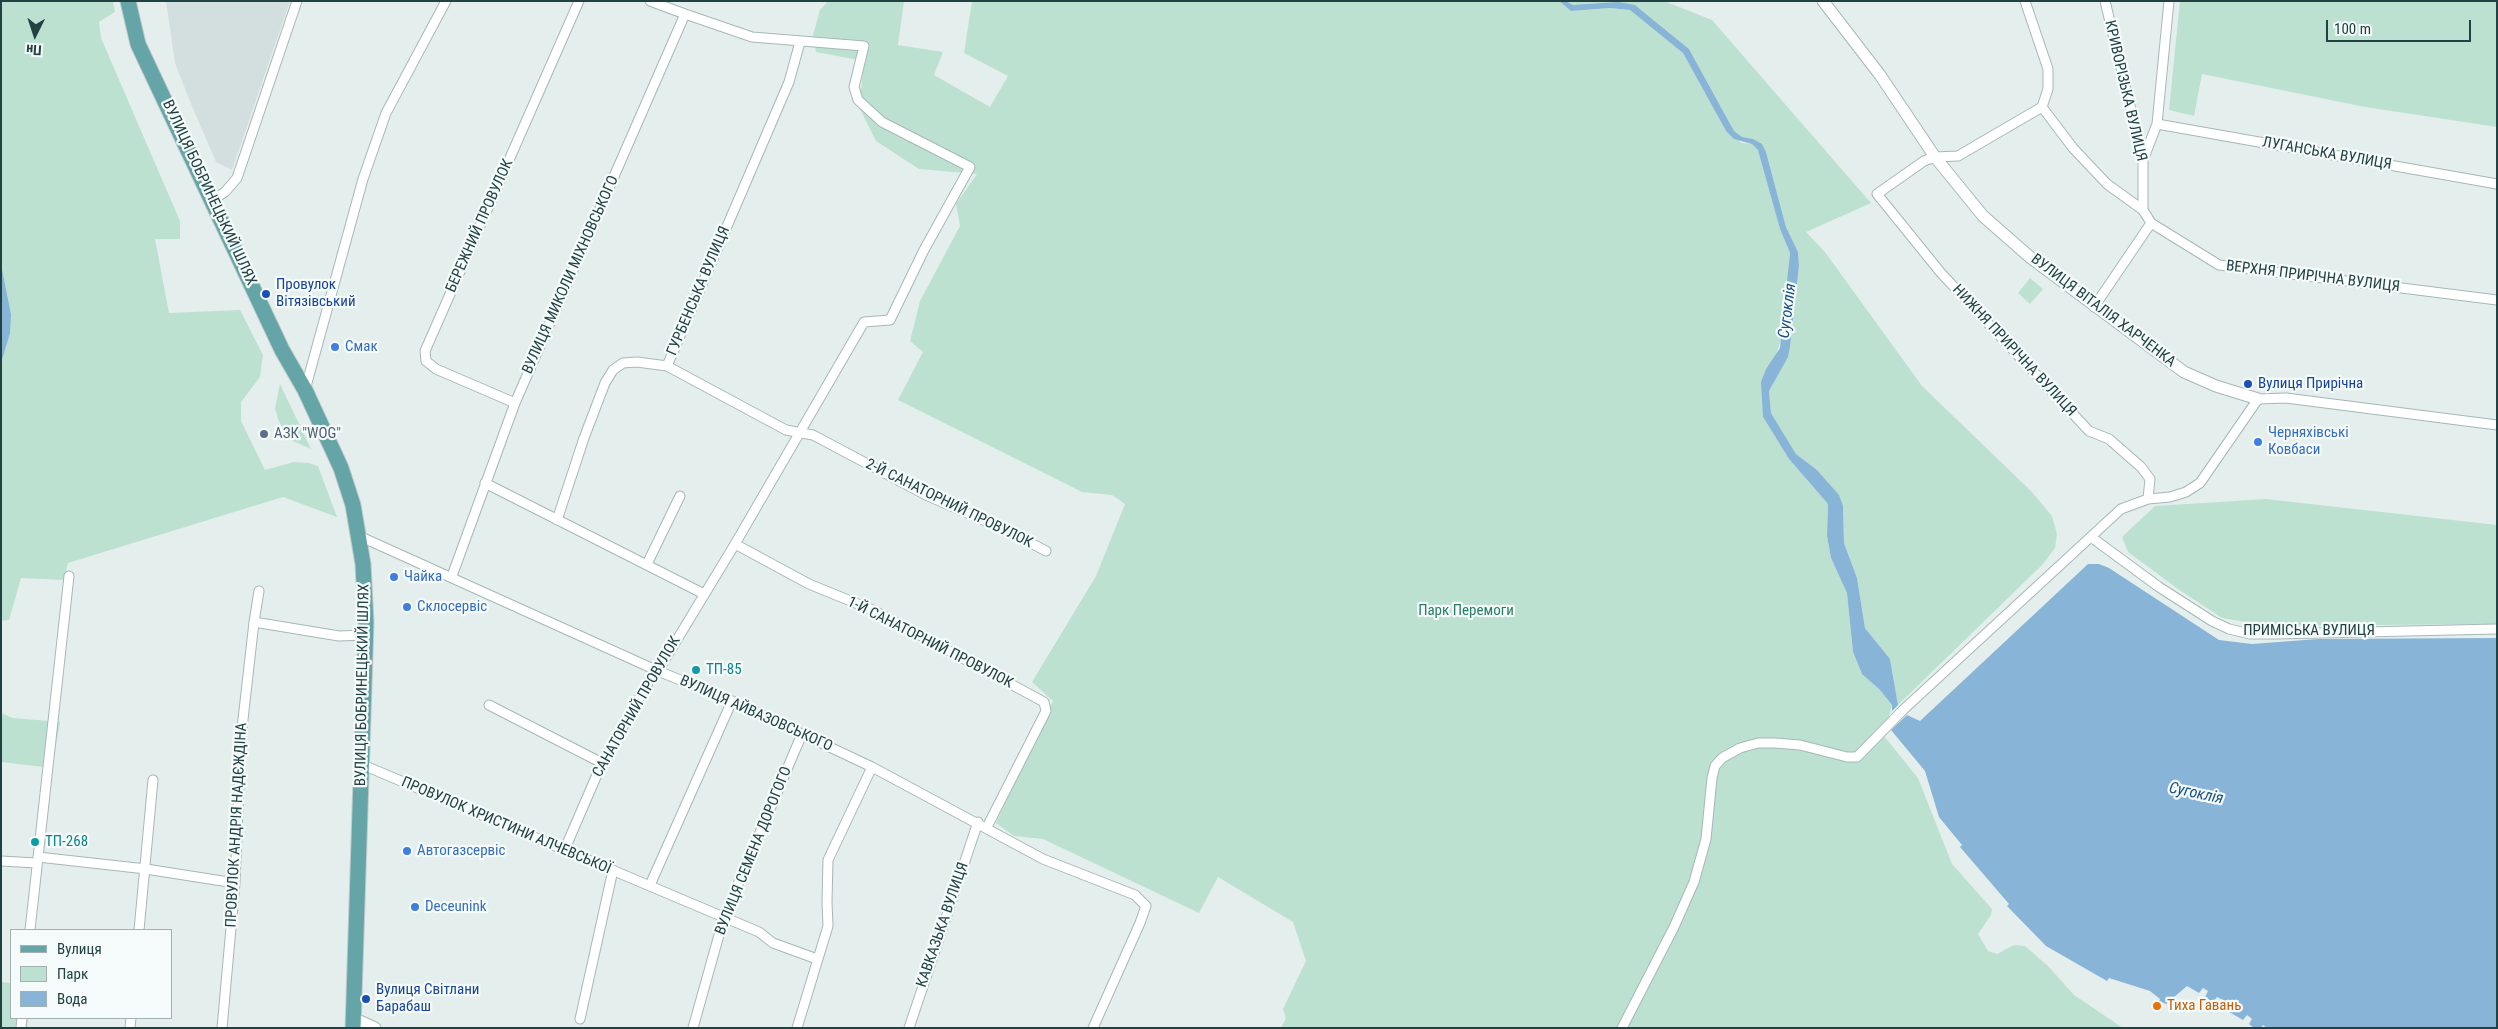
<!DOCTYPE html>
<meta charset="utf-8">
<style>
body{margin:0}
#map{position:relative;width:2498px;height:1029px;overflow:hidden;background:#e4efed;font-family:"Roboto Condensed",sans-serif}
canvas{display:block}
.frame{position:absolute;inset:0;border:2px solid #224143;pointer-events:none}
.legend{position:absolute;left:10px;top:929px;width:162px;height:90px;box-sizing:border-box;background:#f5fbfa;border:1px solid #a1b1b1;margin:0;padding:6px 9px;list-style:none;font-size:15px;color:#224143}
.legend li{display:flex;align-items:center;gap:10px;height:25px}
.legend b{width:25px;border:1px solid #a1b1b1}
.north{position:absolute;left:10px;top:10px;width:50px;height:50px;-webkit-text-stroke:4px #f5fbfa;paint-order:stroke;rotate:184deg;font-size:14px;font-weight:700;line-height:20px;text-align:center;color:#224143}
.north::after{content:'';display:block;margin:auto;width:18px;height:22px;background:#224143;clip-path:polygon(50% 0,100% 100%,50% 72%,0 100%)}
.scale{position:absolute;left:2326px;top:20px;width:145px;height:22px;box-sizing:border-box;border:2px solid #224143;border-top:0;padding-left:6px;font-size:15px;line-height:18px;white-space:nowrap;color:#224143;-webkit-text-stroke:4px #f5fbfa;paint-order:stroke}
</style>
<div id="map">
<canvas width="2498" height="1029"></canvas>
<div class="frame"></div>
<ul class="legend">
<li><b style="height:6px;background:#65a5a8"></b>Вулиця</li>
<li><b style="height:14px;background:#bce1d1"></b>Парк</li>
<li><b style="height:14px;background:#88b4d8"></b>Вода</li>
</ul>
<div class="north">Пн</div>
<div class="scale">100 m</div>
</div>
<script>
const context = document.querySelector('canvas').getContext('2d');
context.lineJoin = 'round';
function paint(path, color) {
  context.fillStyle = color;
  context.fill(path, 'evenodd');
}
function toPath(rows) {
  const path = new Path2D();
  for (const r of rows) {
    path.moveTo(r[0], r[1]);
    for (let i = 2; i < r.length; i += 2) path.lineTo(r[i], r[i + 1]);
  }
  return path;
}
function stroke(path, color, width, dash) {
  context.strokeStyle = color;
  context.lineWidth = width;
  context.lineCap = dash ? 'butt' : 'round';
  context.setLineDash(dash || []);
  context.stroke(path);
}
function label(font, color, halo, rows, align = 'center') {
  context.font = font + ' "Roboto Condensed",sans-serif';
  context.lineWidth = 4.5;
  context.setLineDash([]);
  context.textBaseline = 'middle';
  context.strokeStyle = halo;
  context.fillStyle = color;
  for (const [text, x, y, turn = 0] of rows) {
    context.save();
    context.translate(x, y);
    context.rotate((+turn || 0) * Math.PI / 180);
    context.textAlign = isNaN(turn) ? turn : align;
    if (halo) context.strokeText(text, 0, 0);
    context.fillText(text, 0, 0);
    context.restore();
  }
}
const built = toPath([
 [166,1,290,1,232,170,216,162,191,104,175,63]
]);
const green = toPath([
 [1,1,113,1,115,12,99,22,101,38,180,221,180,239,155,239,169,313,240,310,263,355,260,377,241,402,241,421,265,470,294,462,309,463,318,466,337,517,283,497,68,563,64,580,21,578,9,620,1,621,1,363,11,314,1,264],
 [828,1,904,1,898,45,943,52,934,75,990,107,1008,76,964,53,972,1,1559,1,1571,11,1610,8,1630,10,1652,27,1683,53,1726,131,1742,143,1752,144,1758,150,1761,157,1780,229,1790,253,1783,334,1775,358,1766,369,1763,417,1789,459,1828,504,1827,536,1831,558,1847,592,1853,652,1862,674,1880,690,1892,705,1884,736,1918,778,1952,864,1992,909,1991,915,1978,934,1988,951,1997,954,2014,945,2025,946,2048,966,2074,995,2123,1028,1281,1028,1286,1018,1283,1009,1306,961,1293,922,1218,877,1199,913,1043,839,1014,836,996,823,1053,701,1032,682,1096,576,1125,504,1112,495,1082,492,898,400,923,352,910,341,920,301,960,226,956,204,977,174,919,169,876,141,859,107,864,61,816,52,813,35,820,10],
 [1566,1,1664,1,1712,20,1871,203,1806,232,1825,252,1922,386,2031,491,2052,516,2057,534,2055,548,2043,564,1898,705,1890,659,1865,628,1857,578,1844,543,1843,506,1817,470,1796,454,1771,413,1769,391,1782,367,1790,347,1799,266,1798,252,1786,227,1766,152,1753,139,1742,137,1734,131,1689,49,1635,5,1573,5],
 [2180,1,2497,1,2497,127,2365,107,2202,74,2194,116,2169,110],
 [2030,278,2043,289,2030,304,2018,293],
 [280,384,311,449,288,439,278,419,275,408],
 [2266,499,2497,525,2497,624,2270,626,2222,618,2178,589,2128,552,2122,537,2155,506],
 [1,713,13,718,60,722,52,768,1,762],
 [1,982,11,983,11,1018,28,1018,27,1028,1,1028]
]);
const water = toPath([
 [1559,1,1566,1,1573,5,1618,2,1635,5,1689,49,1734,131,1742,137,1753,139,1762,144,1766,152,1786,227,1798,252,1799,266,1790,347,1788,357,1769,391,1771,413,1796,454,1817,470,1839,495,1843,506,1844,543,1857,578,1865,628,1890,659,1898,705,1892,711,1892,705,1880,690,1862,674,1853,652,1847,593,1831,558,1827,536,1828,504,1789,459,1763,417,1761,382,1766,369,1780,348,1790,253,1780,229,1758,150,1752,144,1734,139,1726,131,1683,53,1630,10,1610,8,1571,11],
 [1,264,11,314,10,333,1,363],
 [2088,564,2099,564,2109,568,2219,640,2252,644,2318,639,2497,638,2497,1028,2267,1028,2263,1025,2261,1028,2254,1028,2249,1024,2252,1019,2247,1015,2243,1020,2219,1006,2223,1000,2217,997,2213,1002,2205,997,2208,991,2203,988,2199,993,2187,986,2166,1004,2159,1001,2160,999,2150,991,2109,978,2107,981,2046,946,2007,906,2009,904,1960,847,1962,845,1939,817,1925,771,1891,730,1907,715,1920,721]
]);
const minor = toPath([
 [2025,1,2048,69,2048,89,2042,107],
 [2105,1,2143,160,2143,210],
 [2042,107,1958,156,1935,157,1924,161,1877,194,1941,273,2089,431,2109,439,2141,467,2150,479,2148,499],
 [2042,107,2073,148,2107,184,2143,210,2151,223,2219,265,2497,300],
 [2157,124,2497,184],
 [2143,160,2157,124,2169,1],
 [212,200,225,192,237,178,297,1],
 [2094,307,2151,223],
 [667,366,786,430,813,435,926,495,1004,529,1046,551],
 [305,390,363,179,386,113,446,1],
 [515,403,436,369,426,361,425,351,579,1],
 [485,483,704,594],
 [557,520,584,438,605,383,613,370,623,363,637,362,667,366,789,82,800,42],
 [359,536,658,671,732,701,872,767,1043,859,1135,895,1146,906,1140,923,1093,1028],
 [2091,537,2159,587,2212,621,2229,629,2250,634,2275,634,2497,629],
 [735,544,809,584,875,611,1044,702,1046,711,987,827],
 [647,564,680,496],
 [452,576,515,403,685,14,650,1],
 [254,622,259,591],
 [489,705,602,763],
 [363,765,759,932,773,943,817,959],
 [564,851,602,763,652,676,658,671,735,544,864,322,890,320,924,250,970,167,882,122,858,100,854,87,864,46,752,37,685,14],
 [38,857,146,869,235,883],
 [1,861,37,863],
 [650,885,732,701],
 [30,930,69,576],
 [139,930,153,780],
 [580,1019,613,870],
 [21,1028,22,1018],
 [130,1028,131,1018],
 [222,1028,235,883,241,737,254,622,339,636,366,635],
 [693,1028,724,917,802,734],
 [797,1028,828,926,827,902,828,860,872,767],
 [909,1028,978,822],
 [1622,1028,1674,927,1694,882,1706,839,1712,778,1715,766,1722,758,1740,748,1758,743,1775,743,1800,745,1847,757,1857,757,1903,710,2121,509,2148,499,2170,497,2186,492,2200,483,2258,399,2286,398,2497,425]
]);
const tertiary = toPath([
 [1823,1,1880,75,1935,157,1983,216,2031,258,2184,372,2216,386,2258,399],
 [353,1018,375,1028]
]);
const primary = toPath([
 [128,1,138,44,145,59,282,350,305,390,341,468,353,505,363,564,366,623,353,1028]
]);
const markers = [
 [266,294,5,"#1a4fb4"],
 [335,347,5,"#3f7fe0"],
 [2248,384,5,"#1a4fb4"],
 [264,434,5,"#5c6f8a"],
 [2258,442,5,"#3f7fe0"],
 [394,577,5,"#3f7fe0"],
 [407,607,5,"#3f7fe0"],
 [696,670,5,"#0f9aa8"],
 [35,842,5,"#0f9aa8"],
 [407,851,5,"#3f7fe0"],
 [415,907,5,"#3f7fe0"],
 [366,999,5,"#1a4fb4"],
 [2157,1006,5,"#e8710a"]
];
const streetNames = [
 ["КРИВОРІЗЬКА ВУЛИЦЯ",2125,91,77],
 ["ЛУГАНСЬКА ВУЛИЦЯ",2327,154,10],
 ["ВУЛИЦЯ БОБРИНЕЦЬКИЙ ШЛЯХ",209,193,65],
 ["БЕРЕЖНИЙ ПРОВУЛОК",480,226,-66],
 ["ВУЛИЦЯ МИКОЛИ МІХНОВСЬКОГО",571,275,-66],
 ["ВЕРХНЯ ПРИРІЧНА ВУЛИЦЯ",2313,277,7],
 ["ГУРБЕНСЬКА ВУЛИЦЯ",699,291,-67],
 ["ВУЛИЦЯ ВІТАЛІЯ ХАРЧЕНКА",2103,311,37],
 ["НИЖНЯ ПРИРІЧНА ВУЛИЦЯ",2014,351,47],
 ["2-Й САНАТОРНИЙ ПРОВУЛОК",949,504,26],
 ["ПРИМІСЬКА ВУЛИЦЯ",2309,631],
 ["1-Й САНАТОРНИЙ ПРОВУЛОК",930,643,27],
 ["ВУЛИЦЯ БОБРИНЕЦЬКИЙ ШЛЯХ",363,685,-89],
 ["САНАТОРНИЙ ПРОВУЛОК",637,707,-60],
 ["ВУЛИЦЯ АЙВАЗОВСЬКОГО",756,714,24],
 ["ПРОВУЛОК АНДРІЯ НАДЄЖДІНА",237,825,-87],
 ["ПРОВУЛОК ХРИСТИНИ АЛЧЕВСЬКОЇ",506,826,23],
 ["ВУЛИЦЯ СЕМЕНА ДОРОГОГО",754,851,-68],
 ["КАВКАЗЬКА ВУЛИЦЯ",943,925,-71]
];
const transitNames = [
 ["Провулок",276,285],
 ["Вітязівський",276,302],
 ["Вулиця Прирічна",2258,384],
 ["Вулиця Світлани",376,990],
 ["Барабаш",376,1007]
];
const shopNames = [
 ["Смак",345,347],
 ["Черняхівські",2268,433],
 ["Ковбаси",2268,450],
 ["Чайка",404,577],
 ["Склосервіс",417,607],
 ["Автогазсервіс",417,851],
 ["Deceunink",425,907]
];
const serviceNames = [
 ["АЗК \"WOG\"",274,434]
];
const parkNames = [
 ["Парк Перемоги",1466,611]
];
const cultureNames = [
 ["ТП-85",706,670],
 ["ТП-268",45,842]
];
const foodNames = [
 ["Тиха Гавань",2167,1006]
];
const waterNames = [
 ["Сугоклія",1788,311,-83],
 ["Сугоклія",2196,794,12]
];
paint(built, '#d2dfde');
paint(green, '#bce1d1');
paint(water, '#88b4d8');
stroke(minor, '#a6b7b7', 11);
stroke(tertiary, '#a6b7b7', 13);
stroke(primary, '#c1caca', 17);
stroke(minor, '#fff', 9);
stroke(tertiary, '#fff', 11);
stroke(primary, '#65a5a8', 15);
for (const [x, y, r, color] of markers) {
  const dot = new Path2D();
  dot.arc(x, y, r, 0, 2 * Math.PI);
  context.fillStyle = color;
  context.fill(dot);
  stroke(dot, '#f5fbfa', 2);
}
label('15px', '#224143', '#f5fbfa', streetNames);
label('15px', '#164399', '#f5fbfa', transitNames, 'left');
label('15px', '#366cbe', '#f5fbfa', shopNames, 'left');
label('15px', '#4e5e75', '#f5fbfa', serviceNames, 'left');
label('15px', '#287d63', '#f5fbfa', parkNames);
label('15px', '#0d838f', '#f5fbfa', cultureNames, 'left');
label('15px', '#c56008', '#f5fbfa', foodNames, 'left');
label('italic 16px', '#165084', '#f5fbfa', waterNames);
</script>
